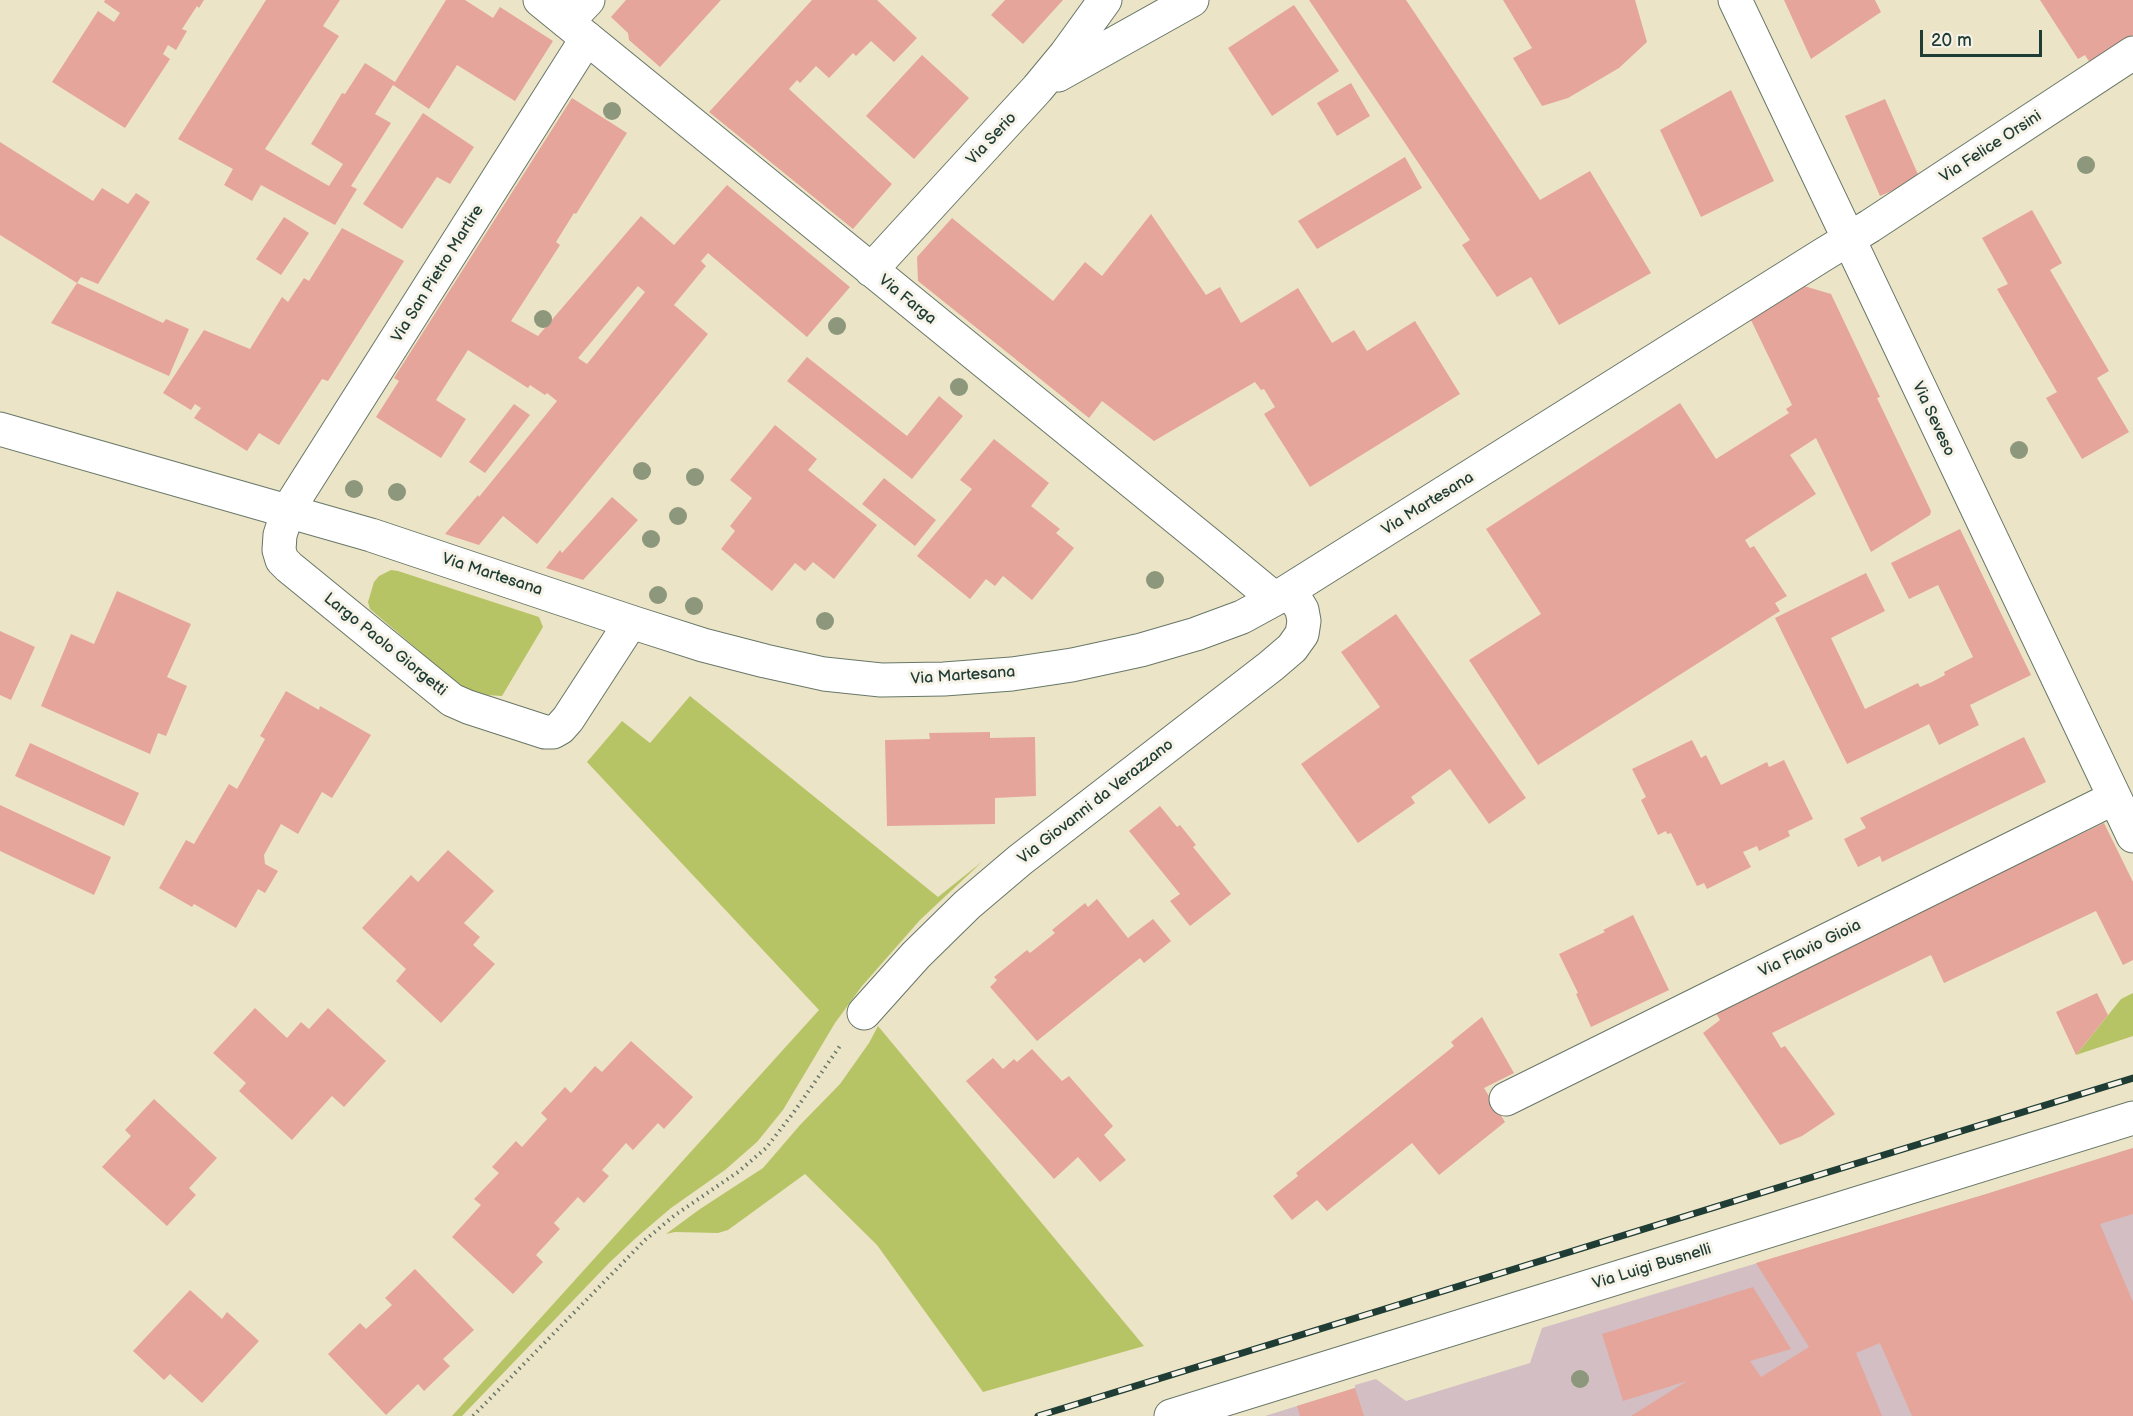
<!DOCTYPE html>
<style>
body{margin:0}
#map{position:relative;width:2133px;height:1416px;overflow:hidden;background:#ece4c7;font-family:"Balsamiq Sans",sans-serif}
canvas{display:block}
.scale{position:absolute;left:1920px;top:30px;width:122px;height:27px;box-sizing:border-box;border:3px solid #1f3d34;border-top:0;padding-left:8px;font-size:18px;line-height:21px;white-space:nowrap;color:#1f3d34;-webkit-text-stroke:4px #f7f3e8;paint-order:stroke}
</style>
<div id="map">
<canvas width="2133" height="1416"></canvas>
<div class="scale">20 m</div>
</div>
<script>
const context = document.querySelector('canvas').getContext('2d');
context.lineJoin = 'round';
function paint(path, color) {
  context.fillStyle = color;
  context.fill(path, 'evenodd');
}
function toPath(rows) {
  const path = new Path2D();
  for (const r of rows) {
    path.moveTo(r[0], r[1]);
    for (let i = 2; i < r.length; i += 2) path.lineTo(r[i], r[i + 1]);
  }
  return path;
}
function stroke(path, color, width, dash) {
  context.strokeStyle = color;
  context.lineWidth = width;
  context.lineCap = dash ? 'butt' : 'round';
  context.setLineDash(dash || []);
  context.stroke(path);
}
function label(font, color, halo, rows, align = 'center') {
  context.font = font + ' "Balsamiq Sans",sans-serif';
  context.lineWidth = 6;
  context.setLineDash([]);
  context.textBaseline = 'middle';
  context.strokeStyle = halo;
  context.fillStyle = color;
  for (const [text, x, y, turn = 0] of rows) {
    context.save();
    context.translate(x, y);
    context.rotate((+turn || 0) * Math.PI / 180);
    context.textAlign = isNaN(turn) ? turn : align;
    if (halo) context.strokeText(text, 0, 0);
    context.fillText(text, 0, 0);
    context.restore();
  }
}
const industrial = toPath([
 [2133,1148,2133,1416,1265,1416,1355,1388,1355,1385,1376,1379,1406,1401,1530,1363,1542,1328,1983,1195]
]);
const green = toPath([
 [391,570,398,571,539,617,543,627,502,696,470,694,370,609,368,602,374,582,379,576],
 [690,696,938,897,983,861,920,920,862,986,835,1023,783,1110,757,1142,725,1170,671,1208,637,1237,610,1262,462,1416,452,1416,819,1010,587,762,622,721,650,743],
 [2133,993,2133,1036,2076,1055,2121,999],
 [878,1026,1144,1346,983,1392,877,1245,805,1174,728,1230,718,1233,675,1232,666,1234,700,1209,763,1168,800,1125,840,1084,869,1043]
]);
const building = toPath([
 [105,0,204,0,199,8,197,6,182,29,187,31,176,50,168,45,163,54,170,59,125,128,52,82,98,11,114,22,120,13,104,2],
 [266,0,340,0,323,26,339,36,265,149,329,186,343,164,311,144,342,93,345,94,365,63,395,82,446,0,465,0,493,18,500,7,553,41,515,101,457,65,429,109,393,85,375,114,391,123,351,186,357,189,335,225,261,185,252,201,224,185,233,169,178,139],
 [626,0,721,0,660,67,629,40,628,33,611,17],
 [812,0,877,0,917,38,894,62,871,41,856,56,853,53,829,78,816,66,800,83,797,80,789,89,892,184,853,229,709,112],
 [1005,0,1063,0,1023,44,991,15],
 [1309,0,1406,0,1540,200,1590,171,1651,273,1559,325,1531,277,1497,297,1462,245,1470,240],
 [1503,0,1635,0,1647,42,1619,68,1568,98,1542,106,1513,58,1532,48],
 [1784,0,1875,0,1881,12,1811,59],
 [2040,0,2133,0,2133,35,2090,63,2085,55,2078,59],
 [1294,5,1339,71,1272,116,1228,48],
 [922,55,969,98,914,159,866,116],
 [1351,83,1370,116,1337,136,1317,103],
 [1731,90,1774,181,1701,217,1660,130],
 [572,98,627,133,576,214,574,213,556,242,560,245,511,321,538,336,641,216,674,245,727,185,850,287,807,337,708,253,701,261,706,266,674,305,708,334,537,544,503,516,479,545,445,534,478,495,479,497,557,401,547,393,545,395,530,385,528,388,468,350,436,400,466,419,441,458,376,417,399,381,394,378],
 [638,286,645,292,587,364,578,358],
 [1885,99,1920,179,1880,196,1845,116],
 [423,113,474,147,450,184,437,177,402,229,363,204],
 [0,142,93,201,102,188,128,204,136,193,150,202,98,284,81,277,77,283,0,235],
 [1405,157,1422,188,1317,249,1298,221],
 [2032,210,2062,263,2050,270,2109,371,2097,378,2129,432,2082,459,2046,398,2057,392,1997,289,2008,284,1982,238],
 [1151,214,1206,295,1220,287,1241,323,1298,288,1332,343,1354,330,1367,351,1415,321,1460,394,1310,487,1264,414,1275,407,1264,389,1261,390,1255,382,1154,441,1102,401,1089,418,918,281,917,257,952,218,1053,301,1085,262,1102,276],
 [284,217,309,233,281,275,256,259],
 [342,228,404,261,328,381,322,379,279,445,259,433,247,451,194,418,201,408,195,404,191,410,163,393,204,330,250,349,282,297,288,302,304,278,309,281],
 [77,283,163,323,166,319,189,329,169,376,51,323],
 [1804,286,1831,294,1880,397,1877,398,1931,511,1930,515,1871,552,1816,438,1790,455,1816,494,1745,540,1750,548,1754,546,1787,596,1775,603,1780,611,1538,765,1469,660,1541,614,1486,529,1680,403,1716,459,1789,413,1786,409,1792,405,1750,318],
 [807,357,907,436,939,396,963,416,912,479,787,381],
 [514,404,530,415,485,473,469,462],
 [775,425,817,459,808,470,877,525,834,579,813,562,805,571,795,563,772,591,721,549,735,531,730,526,752,498,730,480],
 [994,439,1049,483,1031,506,1060,529,1056,533,1074,548,1032,600,1003,576,995,586,986,579,970,599,917,556,972,489,960,480],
 [884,478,936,520,915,546,862,504],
 [612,497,638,520,583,580,546,568,560,550,562,553],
 [1960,529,2031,675,1970,705,1979,725,1939,745,1929,724,1847,764,1775,618,1866,573,1885,611,1831,638,1865,709,1918,683,1920,687,1932,682,1945,675,1944,672,1973,657,1938,585,1909,599,1891,563],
 [117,591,191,624,167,677,187,686,166,736,158,733,150,754,41,706,71,634,94,644],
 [1396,614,1526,798,1489,824,1450,769,1411,797,1415,803,1358,843,1301,764,1380,707,1341,652],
 [0,631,35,647,11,700,0,695],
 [286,691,319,710,320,706,371,735,332,798,322,792,298,834,281,824,264,855,265,864,278,871,265,893,258,889,236,928,194,904,192,907,159,888,186,840,194,844,229,784,237,789,265,739,260,736],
 [990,732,990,738,1035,737,1036,796,995,798,995,824,887,826,885,740,930,739,929,733],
 [2024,737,2046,782,1882,862,1880,856,1858,867,1844,839,1866,828,1860,818],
 [1692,740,1701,758,1706,755,1721,785,1767,762,1769,767,1784,760,1813,819,1788,831,1790,836,1759,851,1757,846,1743,852,1751,867,1707,889,1704,883,1697,886,1671,833,1667,834,1666,831,1658,835,1641,800,1646,797,1632,769],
 [30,743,139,793,124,826,15,776],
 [0,805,111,857,94,895,0,851],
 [1160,806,1177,827,1180,825,1196,845,1193,847,1231,894,1190,926,1170,901,1180,894,1129,831],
 [2104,823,2133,882,2133,960,2123,965,2096,911,1944,983,1931,955,1772,1033,1781,1048,1785,1046,1835,1114,1802,1136,1780,1145,1703,1033,1720,1020,1714,1010],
 [448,850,494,891,464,923,480,937,473,945,495,964,441,1023,396,981,406,969,362,928,411,875,418,882],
 [1097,899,1128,938,1153,919,1171,941,1144,963,1140,958,1037,1041,990,987,997,980,994,977,1027,950,1030,953,1055,933,1052,930,1085,903,1088,907],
 [1633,915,1669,990,1591,1027,1576,994,1578,993,1559,954,1605,932,1603,930],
 [2097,993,2108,1015,2076,1055,2056,1012],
 [255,1008,287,1038,301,1022,309,1029,328,1008,386,1061,344,1107,332,1096,292,1140,239,1091,246,1083,213,1053],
 [1482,1017,1514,1073,1484,1088,1505,1122,1439,1175,1412,1143,1327,1211,1317,1200,1292,1220,1273,1196,1298,1176,1296,1173,1454,1046,1451,1042],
 [631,1041,693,1097,664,1129,658,1123,633,1150,626,1143,602,1170,609,1176,584,1203,578,1197,554,1223,560,1229,536,1255,543,1262,513,1294,452,1237,481,1205,474,1199,499,1173,492,1167,516,1141,522,1147,547,1119,541,1113,565,1087,571,1093,595,1066,602,1072],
 [1032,1049,1062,1081,1069,1076,1113,1126,1104,1135,1126,1160,1100,1182,1078,1157,1054,1179,966,1081,993,1058,1003,1069,1014,1059,1017,1062],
 [154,1099,217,1158,189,1188,196,1195,167,1226,102,1167,131,1136,125,1130],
 [2133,1148,2133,1214,2100,1224,2133,1302,2133,1416,1912,1416,1880,1343,1856,1353,1882,1416,1631,1416,1687,1381,1623,1401,1602,1334,1753,1287,1791,1349,1750,1361,1761,1377,1809,1347,1756,1263,1983,1195],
 [415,1269,474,1330,443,1359,450,1366,424,1391,418,1384,386,1415,328,1354,360,1323,366,1329,392,1305,385,1298],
 [190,1290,222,1319,227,1312,259,1341,202,1403,170,1374,164,1380,133,1351],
 [1355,1388,1364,1416,1300,1416,1297,1406]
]);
const path = toPath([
 [473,1416,645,1240,675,1215,738,1172,766,1148,794,1112,842,1043]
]);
const street = toPath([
 [540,0,1211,546,1275,599],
 [567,22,588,0],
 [587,38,288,510,280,535,279,550,282,560,289,567,452,700,468,707,545,732,553,732,560,728,568,719,631,622],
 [1058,75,1192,0],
 [871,270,1037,89,1066,54,1105,0],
 [0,429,371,535,631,622,703,645,765,661,824,674,881,680,944,679,1012,674,1072,665,1141,650,1196,634,1242,617,1275,599,1821,256,1870,226,2133,53],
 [864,1013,916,955,967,905,1020,860,1271,666,1292,648,1302,634,1304,621,1302,610,1290,590],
 [1506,1099,2114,798],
 [1171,1416,2133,1118]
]);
const secondary = toPath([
 [1735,0,2133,836]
]);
const rail = toPath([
 [1038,1416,2133,1078]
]);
const trees = [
 [612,111],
 [2086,165],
 [543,319],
 [837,326],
 [959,387],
 [2019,450],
 [642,471],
 [695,477],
 [354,489],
 [397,492],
 [678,516],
 [651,539],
 [1155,580],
 [658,595],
 [694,606],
 [825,621],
 [1580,1379]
];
const streetNames = [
 ["Via Serio",992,139,-47],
 ["Via Felice Orsini",1991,147,-33],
 ["Via San Pietro Martire",438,274,-58],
 ["Via Farga",907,300,39],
 ["Via Seveso",1933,419,65],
 ["Via Martesana",1428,504,-32],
 ["Via Martesana",492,575,18],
 ["Largo Paolo Giorgetti",385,645,39],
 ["Via Martesana",963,676,-4],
 ["Via Giovanni da Verazzano",1096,802,-38],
 ["Via Flavio Gioia",1810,949,-26],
 ["Via Luigi Busnelli",1652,1267,-17]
];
paint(industrial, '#d2bec3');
paint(green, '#b7c466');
paint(building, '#e6a59a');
stroke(street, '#677767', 35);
stroke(secondary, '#677767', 35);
stroke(path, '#677767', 4, [1.5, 4.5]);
stroke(street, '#fff', 33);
stroke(secondary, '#fff', 33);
stroke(rail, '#1f3d34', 7);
stroke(rail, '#f7f3e8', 4.5, [14]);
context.fillStyle = '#8c977c';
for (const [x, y] of trees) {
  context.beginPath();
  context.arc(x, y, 9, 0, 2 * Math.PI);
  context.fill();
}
label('16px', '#1f3d34', '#f7f3e8', streetNames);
</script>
